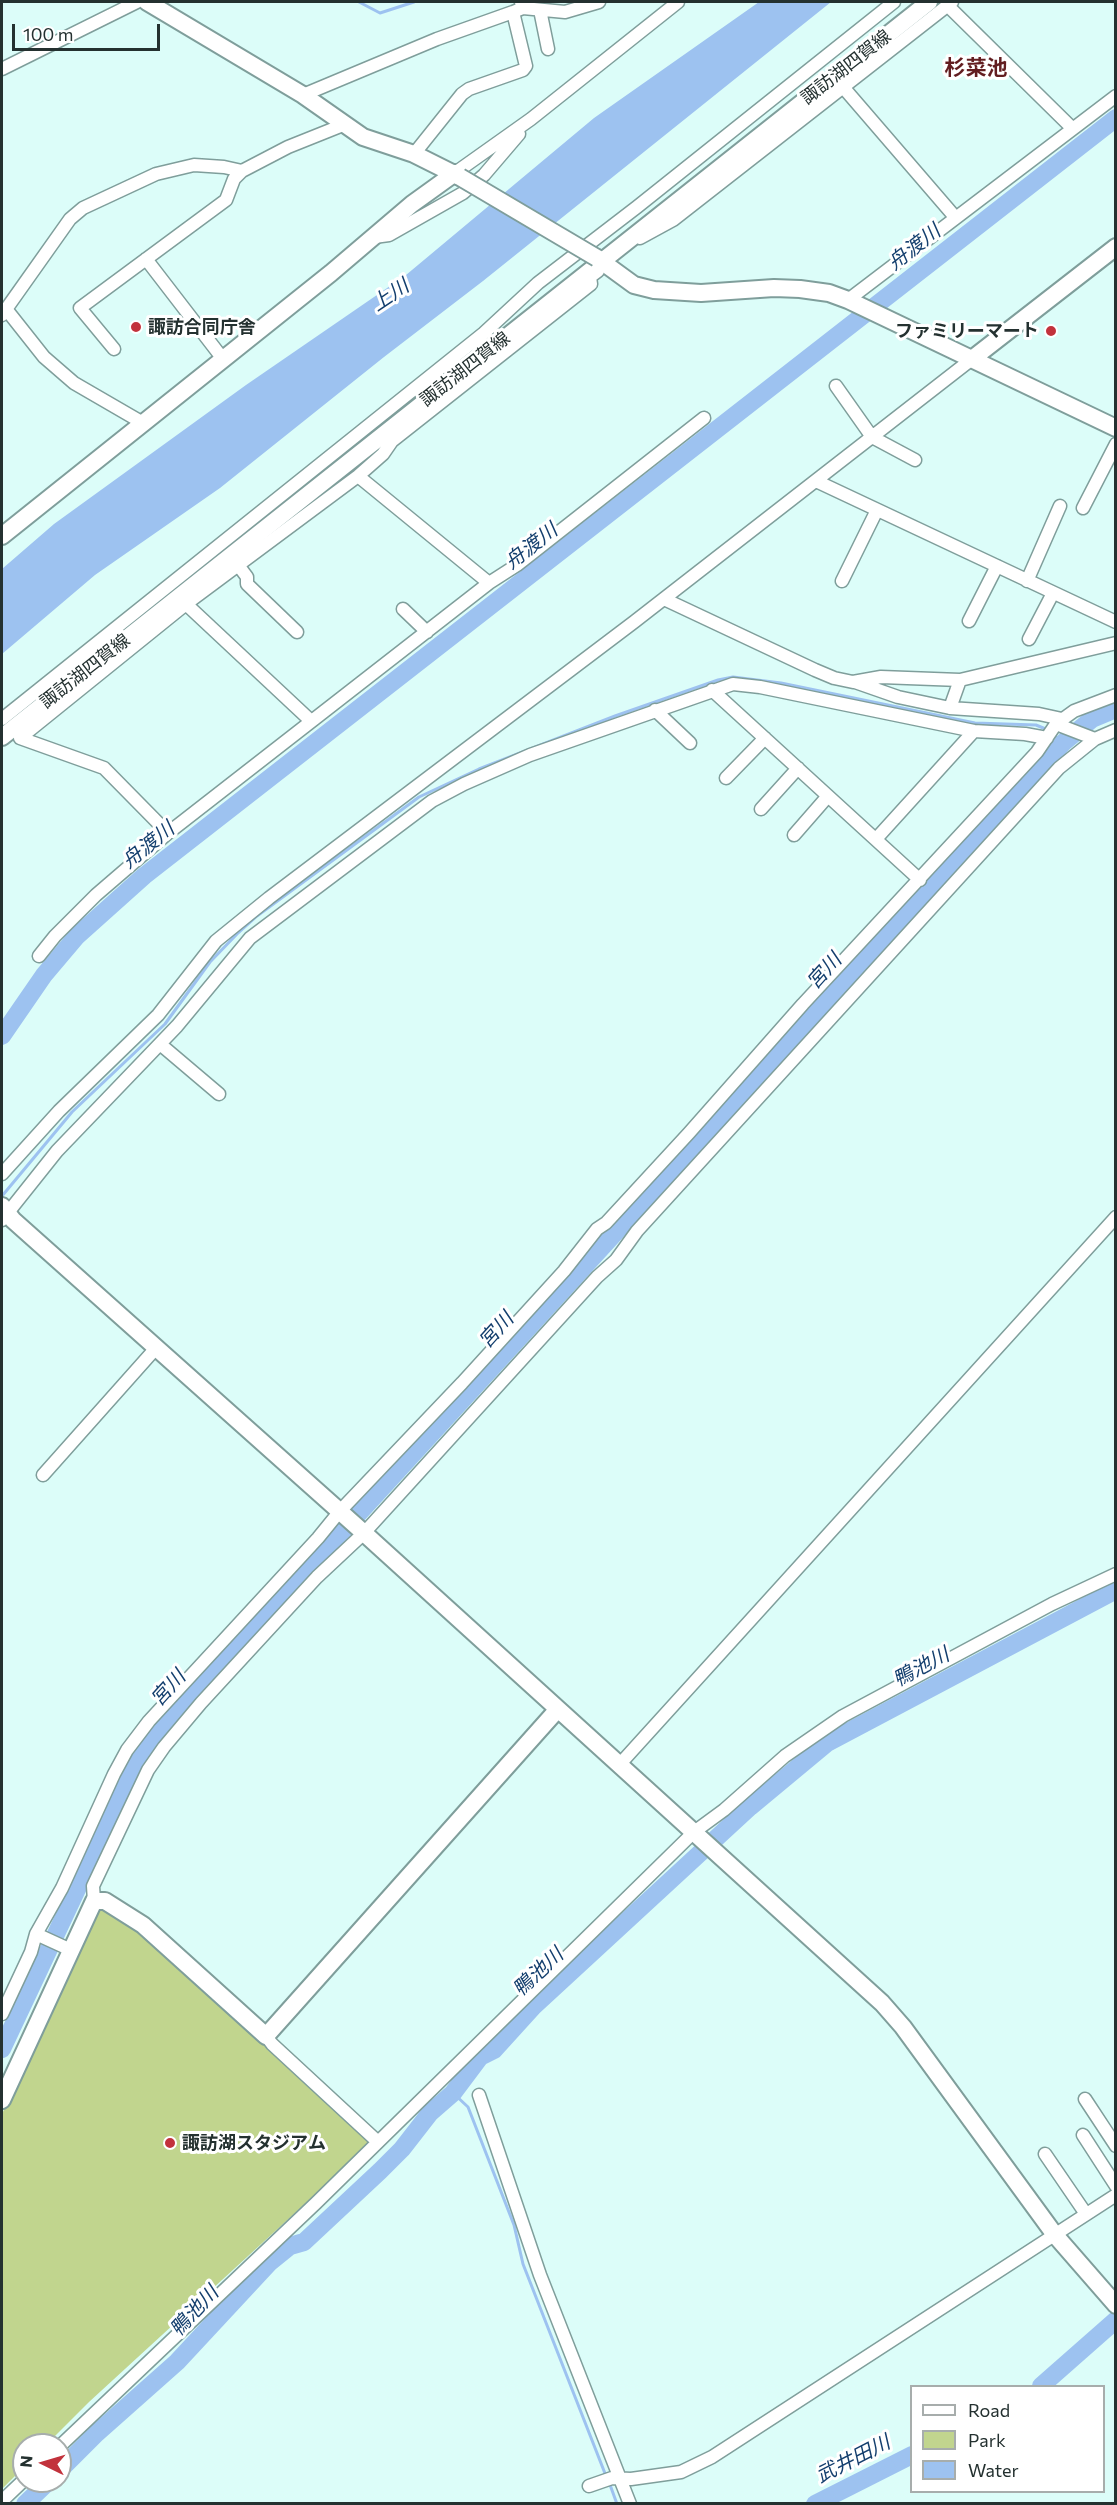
<!DOCTYPE html>
<meta charset="utf-8">
<style>
body{margin:0}
#map{position:relative;width:1117px;height:2505px;overflow:hidden;background:#dcfdf9;font-family:Commissioner,sans-serif}
canvas{display:block}
.frame{position:absolute;inset:0;border:3px solid #243130;pointer-events:none}
.legend{position:absolute;left:910px;top:2385px;width:195px;height:108px;box-sizing:border-box;background:#fff;border:2px solid #a7adac;margin:0;padding:8px 10px;list-style:none;font-size:18px;color:#243130}
.legend li{display:flex;align-items:center;gap:12px;height:30px}
.legend b{width:30px;border:2px solid #a7adac}
.north{position:absolute;left:12px;top:2433px;width:60px;height:60px;box-sizing:border-box;background:#fff;border:2px solid #a7adac;border-radius:50%;rotate:275deg;font-size:16px;font-weight:700;line-height:24px;text-align:center;color:#243130}
.north::after{content:'';display:block;margin:auto;width:21px;height:27px;background:#c2323c;clip-path:polygon(50% 0,100% 100%,50% 72%,0 100%)}
.scale{position:absolute;left:12px;top:24px;width:148px;height:27px;box-sizing:border-box;border:3px solid #243130;border-top:0;padding-left:8px;font-size:18px;line-height:21px;white-space:nowrap;color:#243130;-webkit-text-stroke:4px #fff;paint-order:stroke}
</style>
<div id="map">
<canvas width="1117" height="2505"></canvas>
<div class="frame"></div>
<ul class="legend">
<li><b style="height:8px;background:#fff"></b>Road</li>
<li><b style="height:16px;background:#c1d58e"></b>Park</li>
<li><b style="height:16px;background:#9dc2f0"></b>Water</li>
</ul>
<div class="north">N</div>
<div class="scale">100 m</div>
</div>
<script>
const context = document.querySelector('canvas').getContext('2d');
context.lineJoin = 'round';
function paint(path, color) {
  context.fillStyle = color;
  context.fill(path, 'evenodd');
}
function toPath(rows) {
  const path = new Path2D();
  for (const r of rows) {
    path.moveTo(r[0], r[1]);
    for (let i = 2; i < r.length; i += 2) path.lineTo(r[i], r[i + 1]);
  }
  return path;
}
function stroke(path, color, width, dash) {
  context.strokeStyle = color;
  context.lineWidth = width;
  context.lineCap = dash ? 'butt' : 'round';
  context.setLineDash(dash || []);
  context.stroke(path);
}
function label(font, color, halo, rows, align = 'center') {
  context.font = font + ' Commissioner,"Noto Sans JP",sans-serif';
  context.lineWidth = 6;
  context.setLineDash([]);
  context.textBaseline = 'middle';
  context.strokeStyle = halo;
  context.fillStyle = color;
  for (const [text, x, y, turn = 0] of rows) {
    context.save();
    context.translate(x, y);
    context.rotate((+turn || 0) * Math.PI / 180);
    context.textAlign = isNaN(turn) ? turn : align;
    if (halo) context.strokeText(text, 0, 0);
    context.fillText(text, 0, 0);
    context.restore();
  }
}
const green = toPath([
 [102,1908,133,1928,188,1973,369,2139,368,2146,89,2402,46,2445,24,2445,24,2467,2,2489,2,2114,97,1909]
]);
const water = toPath([
 [759,2,831,2,483,281,384,357,220,488,95,575,2,654,2,569,54,524,246,385,406,275,594,118]
]);
const stream = toPath([
 [359,2,380,13,414,2],
 [1053,735,1064,742],
 [2,1196,72,1112,165,1024,210,962,237,934,257,916,419,797,479,769,615,716,718,680,733,677,781,683,975,723,1036,725,1048,730],
 [453,2093,468,2107,514,2225,523,2264,606,2476],
 [609,2482,617,2504]
]);
const river = toPath([
 [2,1036,44,975,77,936,144,876,1116,118],
 [2,2049,118,1802,140,1757,156,1735,1064,742,1092,719,1116,709],
 [1041,2386,1116,2320],
 [60,2470,97,2433,177,2362,269,2263,290,2246,304,2242,380,2171,402,2149,430,2113,453,2093,480,2057,494,2050,533,2007,750,1807,827,1743,1116,1590],
 [25,2504,49,2481],
 [815,2504,912,2455]
]);
const street = toPath([
 [947,5,1072,128],
 [523,8,565,12,599,2],
 [540,10,548,49],
 [2,69,137,2],
 [843,87,955,217],
 [303,95,437,39,513,12,523,8,521,2],
 [414,154,462,94,469,89,523,70,526,66,513,12],
 [455,173,531,119,678,2],
 [374,237,389,235,463,193,484,175,519,134],
 [640,238,673,220,952,2],
 [146,259,223,359],
 [848,300,1116,96],
 [6,309,44,357,74,383,143,423],
 [2,315,70,219,83,208,156,174,194,165,224,167,242,171,288,147,343,125],
 [114,349,80,308,226,200,234,179,242,171],
 [836,386,872,437,915,460],
 [358,476,489,583],
 [816,481,1116,622],
 [1083,508,1116,444],
 [238,565,247,577,247,584,297,632],
 [842,581,877,510],
 [1027,581,1060,506],
 [664,599,815,670,834,678,853,682,881,677,960,680,1116,643],
 [186,604,311,721],
 [403,609,427,632],
 [969,621,997,566],
 [1029,639,1053,593],
 [855,682,898,697,950,708,1039,714,1062,719],
 [712,690,920,880],
 [950,708,960,680],
 [655,710,690,743],
 [2,719,484,333,538,283,637,207,894,2],
 [1056,724,1095,739],
 [726,778,765,738],
 [761,809,798,768],
 [168,833,104,768,20,738,186,604,358,476,383,454,392,441,591,284,590,277,598,271],
 [794,835,828,796],
 [876,839,974,731],
 [39,956,55,936,96,895,168,833,489,583,517,565,704,418],
 [160,1044,219,1094],
 [2,1174,59,1111,158,1015,216,941,269,898,634,622,972,359],
 [2,1220,57,1151,177,1026,250,938,432,801,464,784,530,755,733,684,760,687,974,731,1025,734,1047,738],
 [43,1475,156,1348],
 [620,1764,1116,1217],
 [94,1901,93,1886,148,1770,164,1747,201,1703,317,1577,364,1533,597,1277,616,1260,637,1231,1059,768,1095,739,1116,730],
 [36,1934,71,1950],
 [2,2014,31,1952,36,1934,62,1888,114,1774,127,1750,149,1721,318,1538,340,1511,462,1383,564,1271,597,1229,606,1223,689,1133,803,1004,1037,752,1056,724,1074,711,1116,695],
 [266,2036,272,2044,378,2142],
 [479,2095,540,2275,630,2504],
 [1085,2099,1116,2146],
 [1083,2135,1116,2186],
 [1045,2154,1086,2214],
 [60,2446,316,2203,694,1832,724,1810,785,1756,843,1716,1052,1604,1116,1574],
 [589,2486,612,2478,631,2479,681,2472,712,2457,1116,2195],
 [2,2501,24,2480]
]);
const secondary = toPath([
 [147,2,303,95,363,137,414,154,460,177],
 [597,258,634,285,654,290,701,293,774,288,800,289,829,293,848,300,1116,428],
 [972,359,1116,247],
 [2,536,331,273,412,204,455,173],
 [2,737,929,2],
 [2,1206,13,1220,364,1533,882,2003,903,2027,1055,2235,1116,2305],
 [2,2100,94,1901,105,1901,143,1925,266,2036,558,1709]
]);
const secondaryBridge = toPath([
 [460,177,597,258]
]);
const markers = [
 [136,327,6,"#c2323c"],
 [1051,331,6,"#c2323c"],
 [170,2143,6,"#c2323c"]
];
const streetNames = [
 ["諏訪湖四賀線",846,67,-38],
 ["諏訪湖四賀線",465,369,-38],
 ["諏訪湖四賀線",85,671,-38]
];
const poiNames = [
 ["諏訪合同庁舎",148,327],
 ["ファミリーマート",1039,331,"right"],
 ["諏訪湖スタジアム",182,2143]
];
const waterNames = [
 ["舟渡川",914,247,-38],
 ["上川",390,295,-34],
 ["舟渡川",531,546,-38],
 ["舟渡川",148,845,-39],
 ["宮川",824,971,-48],
 ["宮川",496,1330,-48],
 ["鴨池川",921,1667,-28],
 ["宮川",168,1688,-48],
 ["鴨池川",538,1972,-43],
 ["鴨池川",194,2311,-47],
 ["武井田川",853,2459,-27]
];
const quarterNames = [
 ["杉菜池",976,68]
];
paint(green, '#c1d58e');
paint(water, '#9dc2f0');
stroke(stream, '#9dc2f0', 3);
stroke(river, '#9dc2f0', 18);
stroke(street, '#7f9e9b', 15);
stroke(secondary, '#7f9e9b', 20);
stroke(street, '#fff', 12);
stroke(secondary, '#fff', 16);
stroke(secondaryBridge, '#7f9e9b', 20, []);
stroke(secondaryBridge, '#fff', 16);
for (const [x, y, r, color] of markers) {
  const dot = new Path2D();
  dot.arc(x, y, r, 0, 2 * Math.PI);
  context.fillStyle = color;
  context.fill(dot);
  stroke(dot, '#fff', 2);
}
label('18px', '#243130', '#fff', streetNames);
label('bold 18px', '#243130', '#fff', poiNames, 'left');
label('italic 20px', '#143f6e', '#fff', waterNames);
label('bold 21px', '#621d20', '#fff', quarterNames);
</script>
